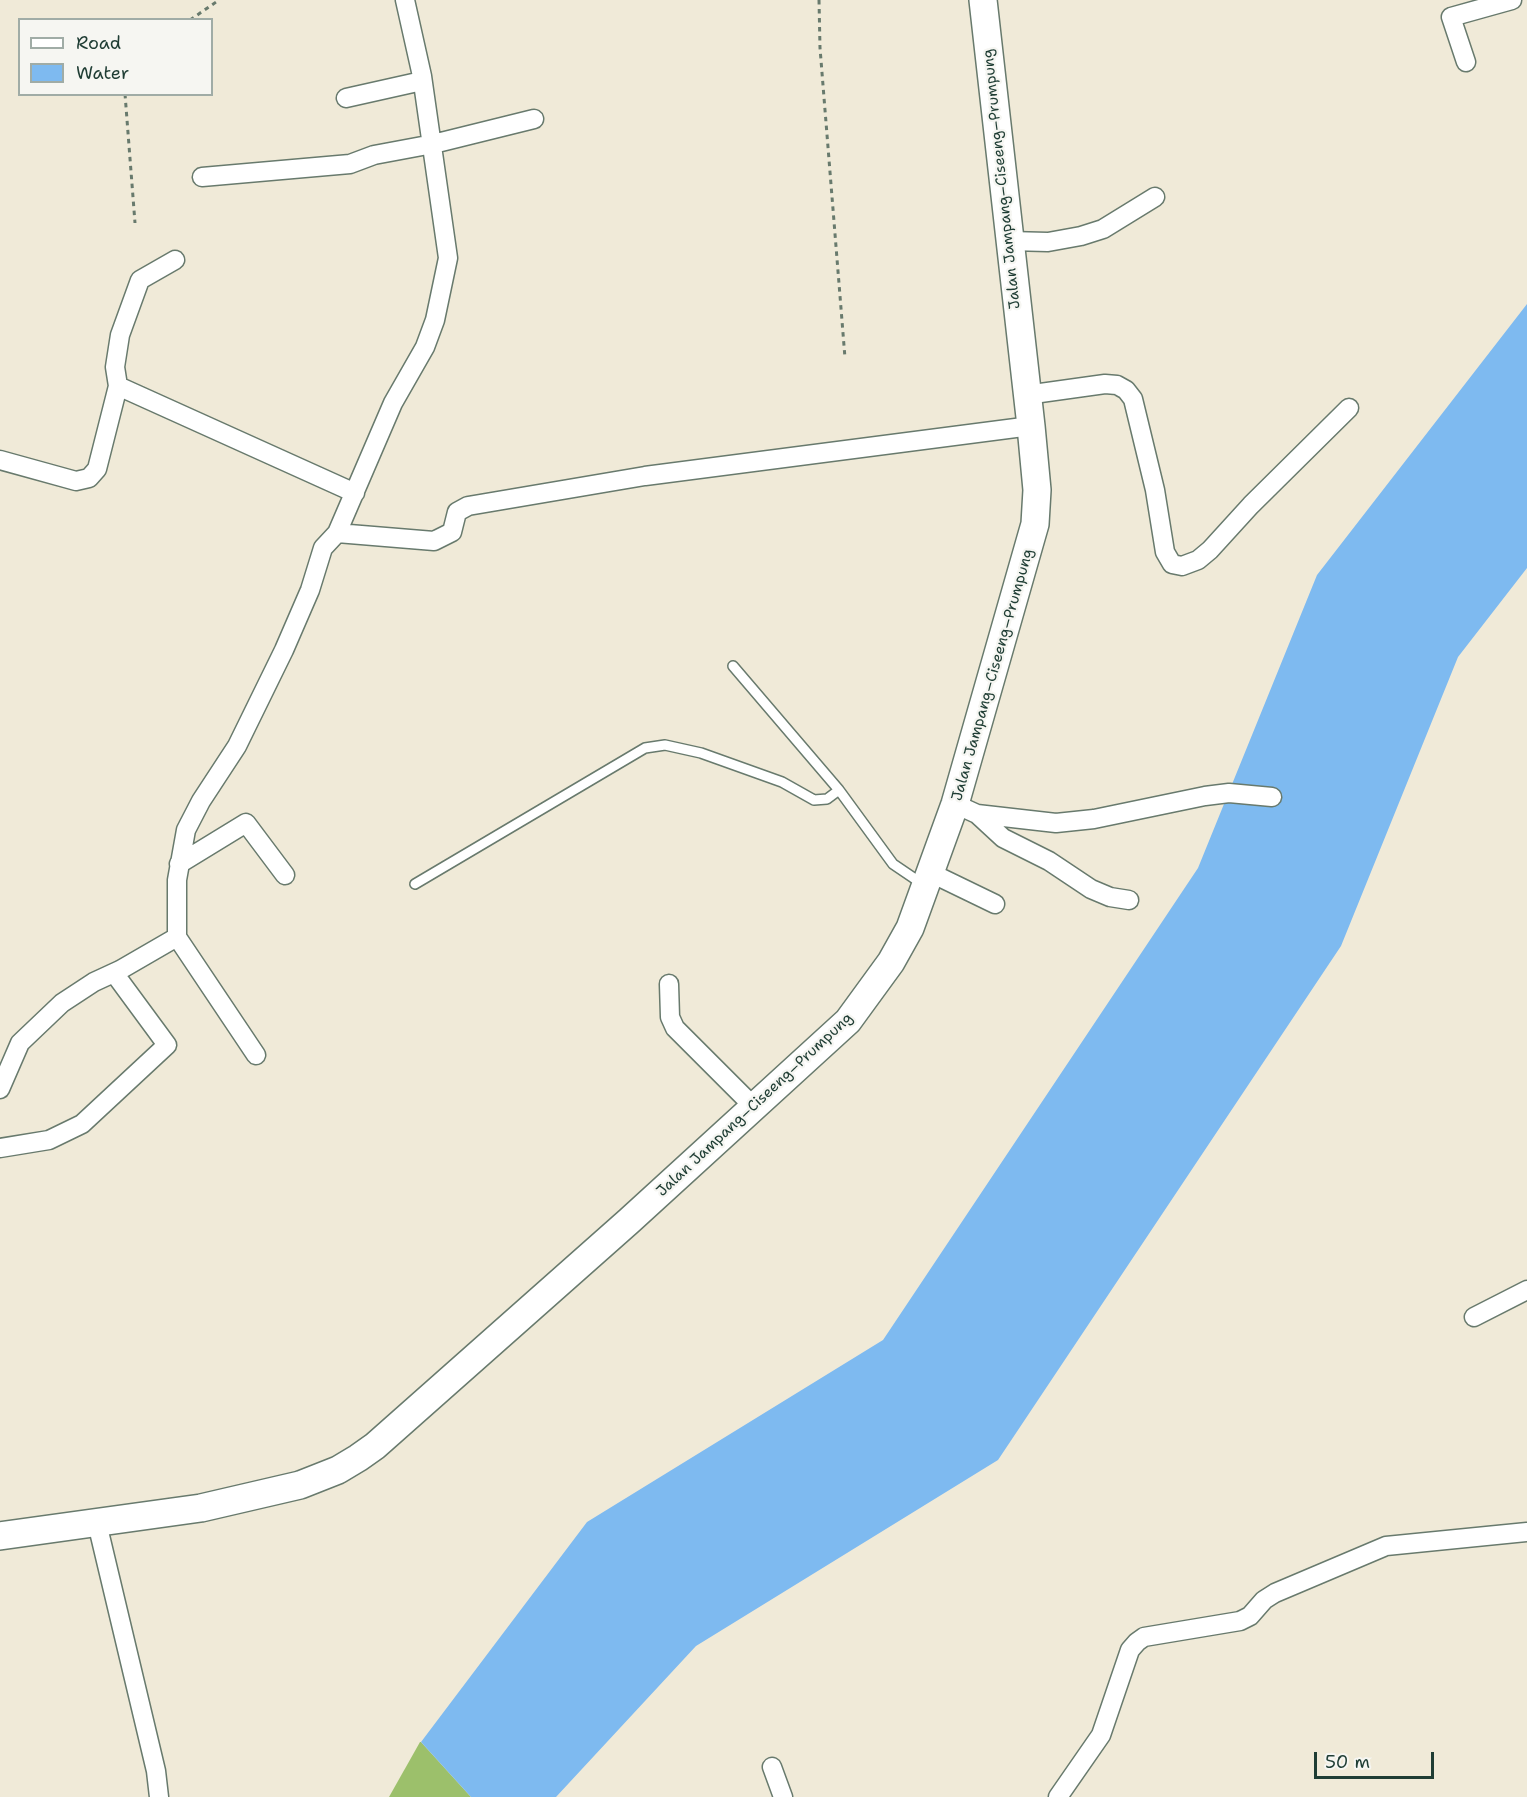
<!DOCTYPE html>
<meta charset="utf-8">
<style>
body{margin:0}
#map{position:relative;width:1527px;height:1797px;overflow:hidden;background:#f0ead8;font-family:"Shantell Sans",sans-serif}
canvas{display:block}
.legend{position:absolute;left:18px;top:18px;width:195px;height:78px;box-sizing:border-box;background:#f6f6f2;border:2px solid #a0aca6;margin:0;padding:8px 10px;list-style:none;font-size:18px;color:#1f3d34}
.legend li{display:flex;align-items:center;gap:12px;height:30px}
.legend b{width:30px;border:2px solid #a0aca6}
.scale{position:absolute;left:1314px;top:1752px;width:120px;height:27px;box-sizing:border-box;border:3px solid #1f3d34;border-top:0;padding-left:8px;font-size:18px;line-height:21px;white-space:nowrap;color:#1f3d34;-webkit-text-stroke:4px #f6f6f2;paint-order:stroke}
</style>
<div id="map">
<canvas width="1527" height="1797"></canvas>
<ul class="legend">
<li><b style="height:8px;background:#fff"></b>Road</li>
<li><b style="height:16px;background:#7ebaf0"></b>Water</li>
</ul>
<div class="scale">50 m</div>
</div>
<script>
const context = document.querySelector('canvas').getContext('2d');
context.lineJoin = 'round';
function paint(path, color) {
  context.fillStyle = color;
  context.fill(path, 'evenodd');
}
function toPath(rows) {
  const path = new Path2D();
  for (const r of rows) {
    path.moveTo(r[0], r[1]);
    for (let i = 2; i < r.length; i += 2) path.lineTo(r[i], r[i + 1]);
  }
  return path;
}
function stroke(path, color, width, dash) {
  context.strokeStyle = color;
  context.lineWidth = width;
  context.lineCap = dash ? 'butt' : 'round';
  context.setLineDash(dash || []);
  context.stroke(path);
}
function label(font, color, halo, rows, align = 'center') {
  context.font = font + ' "Shantell Sans",sans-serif';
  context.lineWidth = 4.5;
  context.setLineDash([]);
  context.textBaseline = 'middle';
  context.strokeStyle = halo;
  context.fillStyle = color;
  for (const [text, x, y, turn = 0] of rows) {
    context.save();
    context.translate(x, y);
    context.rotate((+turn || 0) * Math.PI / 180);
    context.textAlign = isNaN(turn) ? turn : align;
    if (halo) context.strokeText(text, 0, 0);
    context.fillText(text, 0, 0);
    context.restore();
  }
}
const green = toPath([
 [420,1742,421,1742,471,1797,389,1797]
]);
const water = toPath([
 [1527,304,1527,568,1458,657,1341,946,998,1460,696,1646,556,1797,471,1797,421,1742,587,1522,883,1340,1198,868,1317,575]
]);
const path = toPath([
 [819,0,820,48,845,358],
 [190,20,219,0],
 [125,94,135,223]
]);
const service = toPath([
 [733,666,839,790,893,864,924,885],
 [415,884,645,748,665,745,701,753,782,782,814,800,827,799,839,790]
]);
const minor = toPath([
 [1466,62,1451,17,1512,0],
 [346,98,422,81],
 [202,177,350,164,374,155,433,144,534,119],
 [1009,241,1048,242,1081,236,1103,229,1155,197],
 [118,386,115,367,120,335,140,280,175,260],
 [1026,395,1105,384,1117,385,1126,390,1133,399,1155,490,1165,552,1172,564,1182,566,1198,560,1210,550,1251,505,1349,408],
 [0,460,76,481,89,478,97,469,118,386,355,493],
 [337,533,434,541,452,532,457,512,468,506,645,476,1031,426],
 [955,804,977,814,1056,823,1094,819,1205,796,1229,793,1272,797],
 [977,814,1003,838,1049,861,1091,889,1110,897,1129,900],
 [179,864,246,823,285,875],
 [931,873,995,904],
 [177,937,256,1055],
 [669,984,670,1017,675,1028,755,1108],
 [0,1089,20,1043,62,1003,94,982,120,970,177,937,177,880,186,830,201,801,237,746,284,650,310,590,323,548,337,533,393,403,425,347,435,320,448,258,422,76,405,0],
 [0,1148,49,1140,82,1124,167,1045,114,973],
 [1474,1317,1527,1290],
 [97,1523,156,1771,159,1797],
 [772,1767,783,1797],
 [1058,1797,1101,1735,1130,1650,1137,1642,1144,1637,1240,1621,1250,1616,1264,1600,1275,1593,1386,1546,1527,1532]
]);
const primary = toPath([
 [0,1536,201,1508,300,1485,338,1470,358,1458,375,1446,629,1221,848,1021,891,962,910,928,955,804,1035,524,1037,490,1031,426,983,0]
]);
const streetNames = [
 ["Jalan Jampang–Ciseeng–Prumpung",1002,179,-96],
 ["Jalan Jampang–Ciseeng–Prumpung",993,675,-74],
 ["Jalan Jampang–Ciseeng–Prumpung",755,1105,-43]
];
paint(green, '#9cc06b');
paint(water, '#7ebaf0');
stroke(service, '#687a6d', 12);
stroke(minor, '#687a6d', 21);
stroke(primary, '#687a6d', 30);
stroke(path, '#687a6d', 3, [4.5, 4.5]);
stroke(service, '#fff', 9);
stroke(minor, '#fff', 18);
stroke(primary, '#fff', 27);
label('15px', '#1f3d34', '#f6f6f2', streetNames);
</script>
